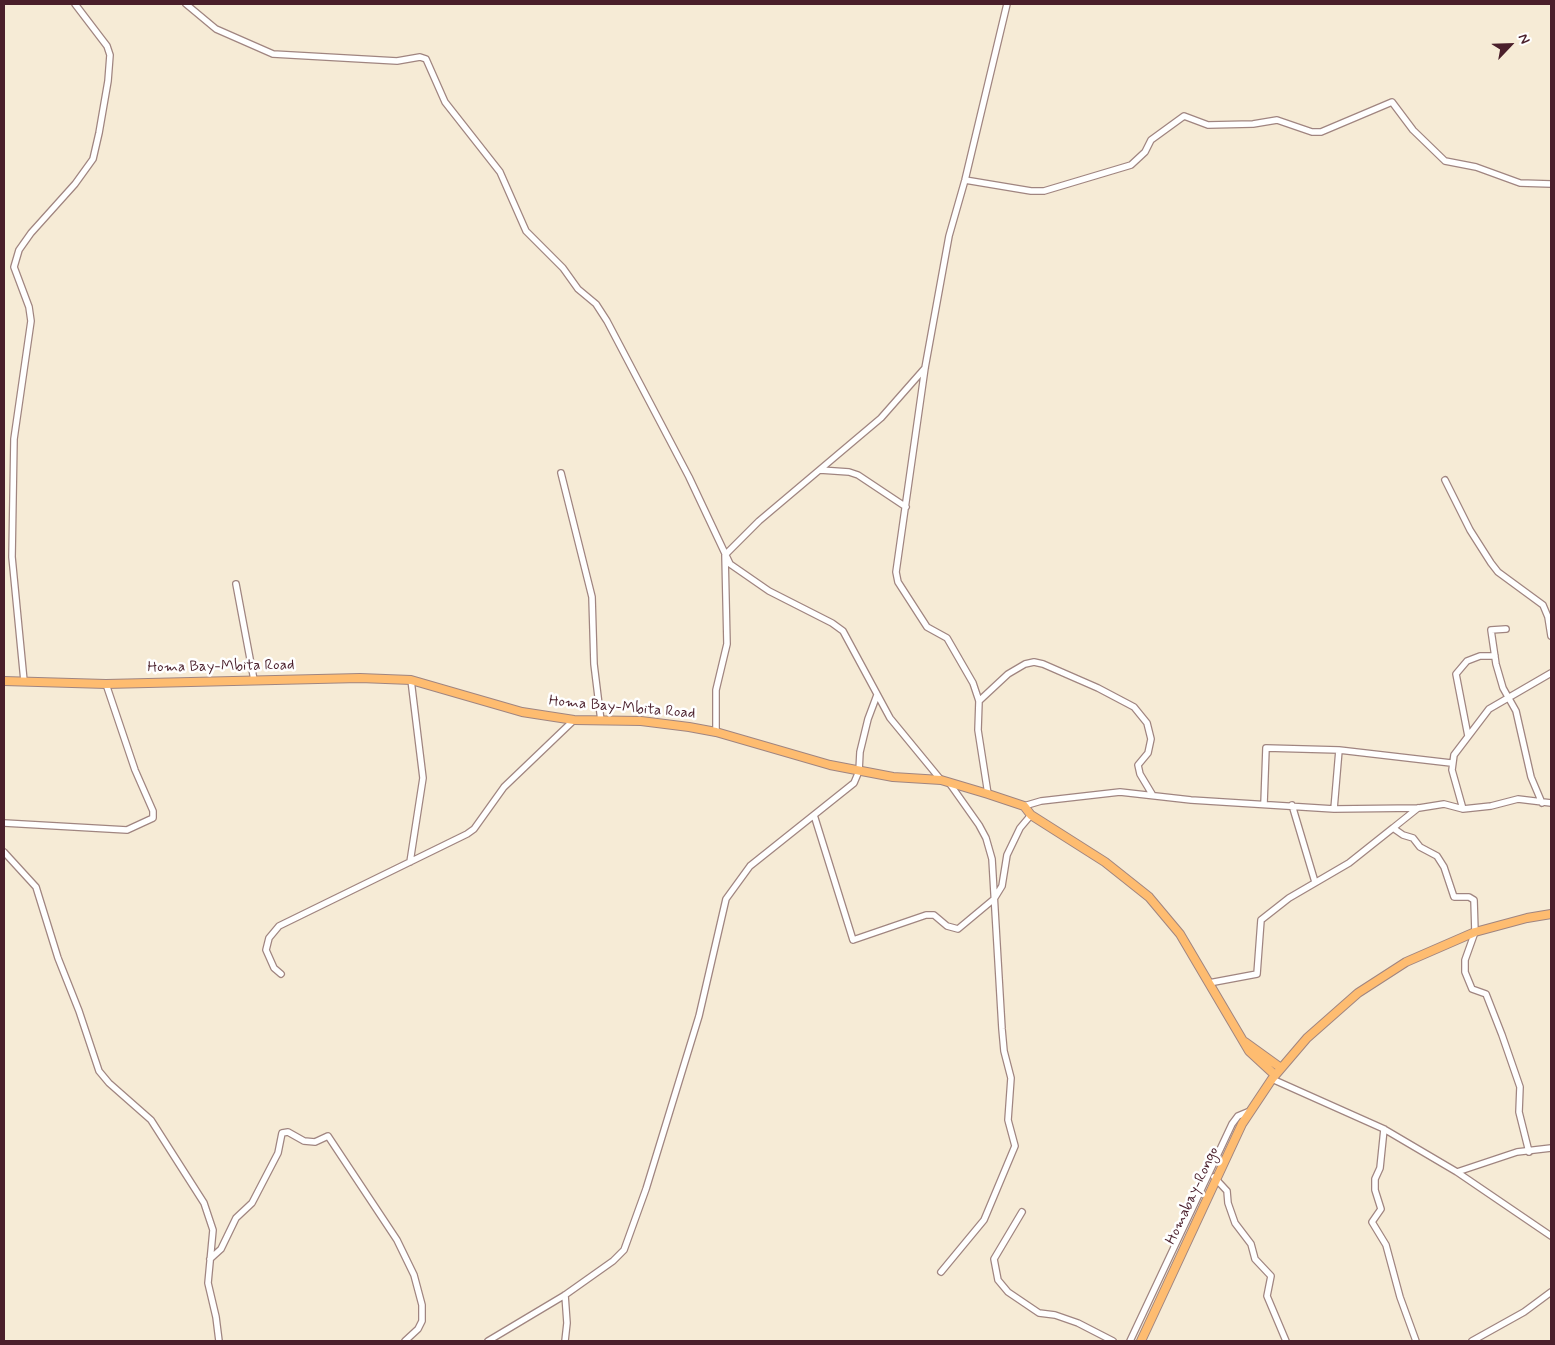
<!DOCTYPE html>
<style>
body{margin:0}
#map{position:relative;width:1555px;height:1345px;overflow:hidden;background:#f6ebd6;font-family:Mynerve,sans-serif}
canvas{display:block}
.frame{position:absolute;inset:0;border:5px solid #4a1f2b;pointer-events:none}
.north{position:absolute;left:1485px;top:20px;width:50px;height:50px;-webkit-text-stroke:4px #fff;paint-order:stroke;rotate:66deg;font-size:14px;font-weight:700;line-height:20px;text-align:center;color:#4a1f2b}
.north::after{content:'';display:block;margin:auto;width:18px;height:22px;background:#4a1f2b;clip-path:polygon(50% 0,100% 100%,50% 72%,0 100%)}
</style>
<div id="map">
<canvas width="1555" height="1345"></canvas>
<div class="frame"></div>
<div class="north">N</div>
</div>
<script>
const context = document.querySelector('canvas').getContext('2d');
context.lineJoin = 'round';
function toPath(rows) {
  const path = new Path2D();
  for (const r of rows) {
    path.moveTo(r[0], r[1]);
    for (let i = 2; i < r.length; i += 2) path.lineTo(r[i], r[i + 1]);
  }
  return path;
}
function stroke(path, color, width, dash) {
  context.strokeStyle = color;
  context.lineWidth = width;
  context.lineCap = dash ? 'butt' : 'round';
  context.setLineDash(dash || []);
  context.stroke(path);
}
function label(font, color, halo, rows, align = 'center') {
  context.font = font + ' Mynerve,sans-serif';
  context.lineWidth = 5;
  context.setLineDash([]);
  context.textBaseline = 'middle';
  context.strokeStyle = halo;
  context.fillStyle = color;
  for (const [text, x, y, turn = 0] of rows) {
    context.save();
    context.translate(x, y);
    context.rotate((+turn || 0) * Math.PI / 180);
    context.textAlign = isNaN(turn) ? turn : align;
    if (halo) context.strokeText(text, 0, 0);
    context.fillText(text, 0, 0);
    context.restore();
  }
}
const minor = toPath([
 [186,4,216,29,273,54,397,61,420,57,426,59,445,102,500,172,526,231,563,268,578,289,596,304,607,321,689,477,730,564,769,591,832,623,843,631,890,718,941,780],
 [965,180,1031,191,1044,191,1131,165,1145,152,1151,140,1184,116,1208,125,1253,124,1277,120,1312,132,1321,132,1392,102,1413,130,1445,161,1476,167,1520,183,1551,184],
 [820,470,849,472,858,475,906,507],
 [561,473,592,597,594,664,601,721],
 [1445,480,1470,530,1491,563,1498,572,1543,605,1548,617,1551,636],
 [236,584,254,680],
 [1506,629,1491,630,1496,664,1503,688,1516,711,1531,777,1542,803],
 [24,681,12,557,14,439,31,321,29,307,14,267,19,250,31,233,75,184,93,159,99,133,108,81,110,55,107,46,75,4],
 [979,701,1008,674,1025,664,1034,662,1043,664,1098,688,1134,707,1147,723,1151,739,1148,753,1138,765,1140,774,1152,794],
 [716,732,716,690,727,644,725,555,759,521,881,418,925,368],
 [1468,736,1456,674,1467,661,1480,656,1495,656],
 [988,794,978,730,979,701,973,683,947,638,927,627,898,582,896,572,925,368,949,236,965,180,1007,4],
 [1264,804,1266,748,1339,750,1451,763],
 [1292,805,1315,882],
 [1024,806,1041,801,1120,792,1191,800,1334,809,1419,808,1444,804,1463,809,1491,806,1518,799,1551,803],
 [1418,808,1393,828,1403,835,1413,838,1420,847,1437,856,1444,867,1454,897,1469,897,1474,900,1475,932,1465,960,1465,972,1472,989,1486,994,1502,1035,1520,1087,1519,1112,1529,1152],
 [1334,809,1339,750],
 [1463,809,1452,770,1454,755,1489,709,1551,673],
 [814,815,853,940,926,915,934,915,947,926,958,929,994,899,1002,886,1007,855,1020,828,1031,815],
 [4,823,127,830,153,818,153,811,135,770,106,684],
 [4,852,36,887,58,958,79,1011,99,1071,109,1083,151,1120,204,1203,213,1230,208,1283,216,1317,219,1341],
 [410,862,423,778,411,680],
 [281,974,274,968,266,950,269,938,279,926,467,834,474,829,504,787,574,720],
 [1209,983,1257,974,1261,920,1289,898,1349,863,1393,828],
 [1272,1079,1384,1129,1457,1172,1551,1236],
 [1384,1129,1380,1168,1375,1179,1375,1190,1381,1209,1372,1222,1386,1245,1400,1297,1416,1341],
 [1457,1172,1517,1152,1551,1148],
 [1214,1177,1227,1191,1228,1203,1235,1223,1251,1244,1255,1259,1271,1276,1267,1296,1286,1341],
 [1022,1212,994,1259,998,1280,1008,1292,1039,1313,1055,1315,1078,1323,1113,1341],
 [210,1259,221,1249,236,1218,252,1203,278,1153,282,1133,288,1132,304,1141,315,1142,328,1136,397,1240,414,1275,422,1305,422,1321,418,1329,405,1341],
 [941,1272,984,1220,1015,1146,1008,1120,1011,1078,1004,1051,1002,1029,992,859,986,838,979,825,950,784],
 [488,1341,565,1295,613,1261,624,1250,646,1189,699,1016,726,899,750,866,854,783,859,771,860,752,868,719,877,695],
 [565,1341,567,1323,565,1295],
 [1130,1341,1232,1124,1238,1116,1250,1111],
 [1472,1341,1524,1312,1551,1292]
]);
const highway = toPath([
 [4,681,106,684,360,678,411,680,522,712,574,720,641,721,689,727,716,732,830,765,893,777,941,780,988,794,1024,806,1031,815,1105,862,1149,897,1180,934,1249,1051,1275,1075],
 [1245,1042,1281,1068],
 [1141,1341,1242,1124,1272,1079,1307,1038,1358,993,1406,962,1475,932,1527,918,1551,914]
]);
const streetNames = [
 ["Homa Bay-Mbita Road",221,667,-1],
 ["Homa Bay-Mbita Road",622,708,5],
 ["Homabay-Rongo",1193,1196,-65]
];
stroke(minor, '#a08580', 8);
stroke(highway, '#a08580', 10);
stroke(minor, '#fff', 5.5);
stroke(highway, '#febc70', 8);
label('15px', '#4a1f2b', '#fff', streetNames);
</script>
